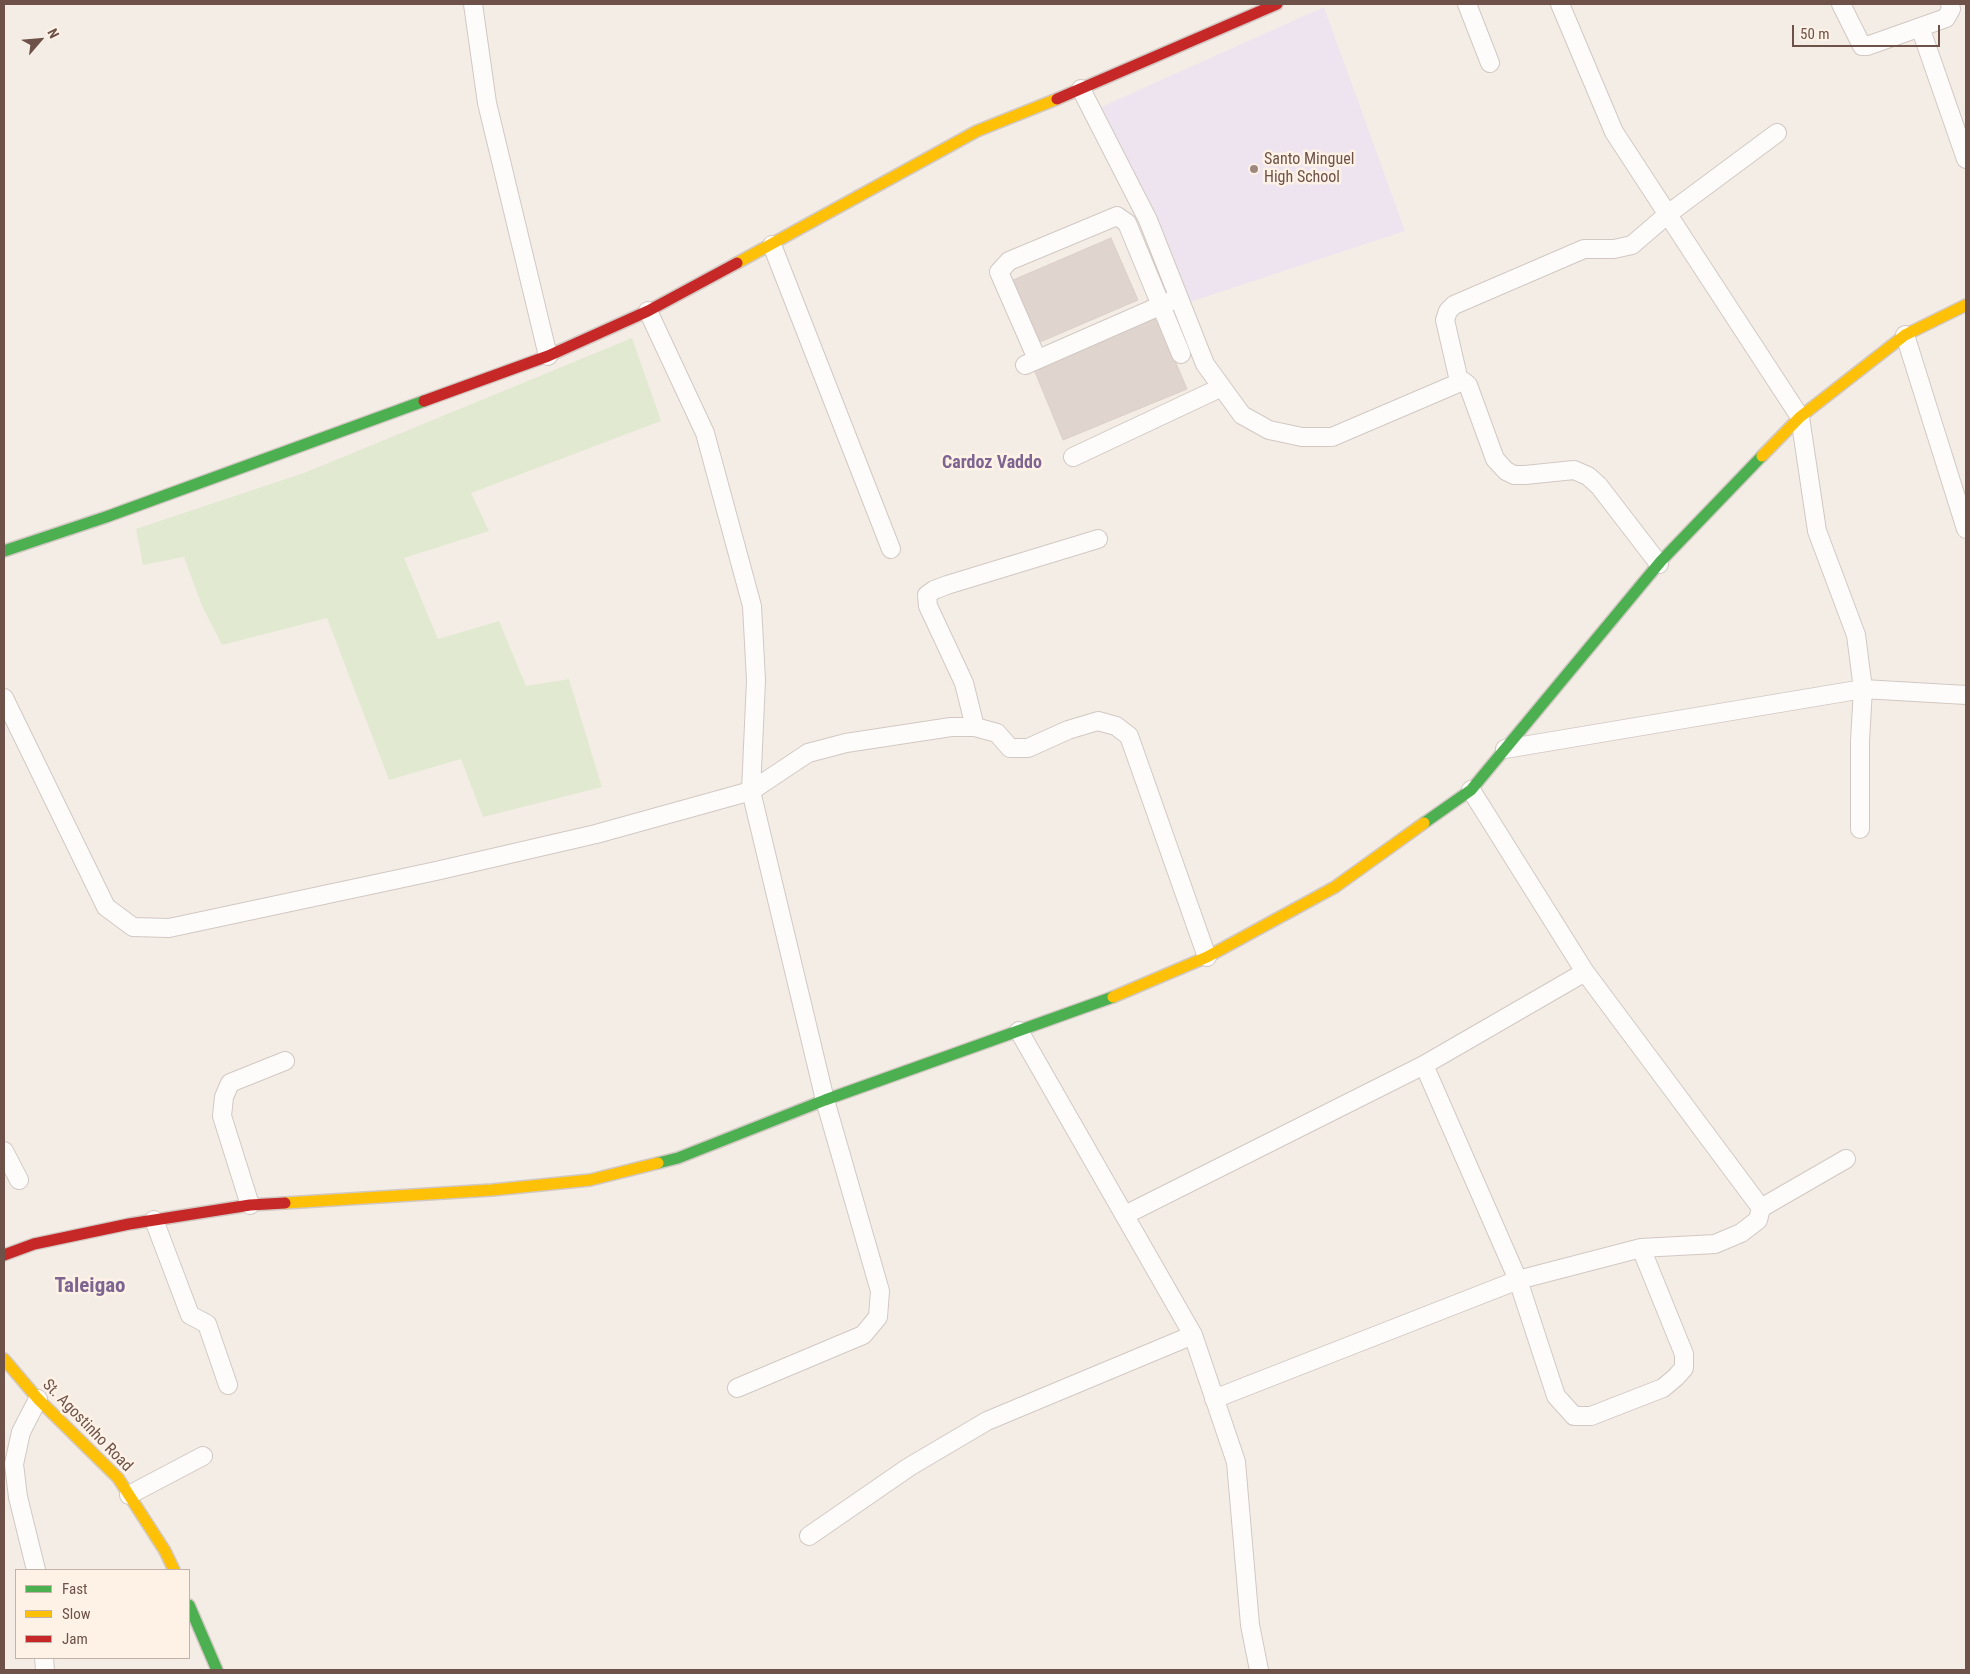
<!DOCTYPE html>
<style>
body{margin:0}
#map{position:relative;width:1970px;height:1674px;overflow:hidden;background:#f4ede6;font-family:"Roboto Condensed",sans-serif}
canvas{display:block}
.frame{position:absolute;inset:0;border:5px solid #6e5249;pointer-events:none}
.legend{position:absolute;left:15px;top:1569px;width:175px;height:90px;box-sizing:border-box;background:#fef1e5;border:1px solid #c4b1a7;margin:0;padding:6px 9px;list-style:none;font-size:15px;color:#6e5249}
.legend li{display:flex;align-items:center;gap:10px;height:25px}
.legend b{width:25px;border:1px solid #c4b1a7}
.north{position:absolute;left:15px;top:15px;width:50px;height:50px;-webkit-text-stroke:4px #fef1e5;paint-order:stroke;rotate:63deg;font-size:14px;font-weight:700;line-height:20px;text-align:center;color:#6e5249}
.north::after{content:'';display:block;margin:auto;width:18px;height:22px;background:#6e5249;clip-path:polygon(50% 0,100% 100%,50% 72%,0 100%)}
.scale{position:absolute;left:1792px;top:25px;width:148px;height:22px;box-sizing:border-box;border:2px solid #6e5249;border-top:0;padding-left:6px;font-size:15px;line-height:18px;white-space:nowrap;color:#6e5249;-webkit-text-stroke:4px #fef1e5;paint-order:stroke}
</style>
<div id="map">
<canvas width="1970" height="1674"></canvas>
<div class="frame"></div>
<ul class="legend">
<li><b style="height:6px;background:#4caf50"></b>Fast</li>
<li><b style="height:6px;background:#ffc107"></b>Slow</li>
<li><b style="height:6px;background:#c62828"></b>Jam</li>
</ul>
<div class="north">N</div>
<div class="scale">50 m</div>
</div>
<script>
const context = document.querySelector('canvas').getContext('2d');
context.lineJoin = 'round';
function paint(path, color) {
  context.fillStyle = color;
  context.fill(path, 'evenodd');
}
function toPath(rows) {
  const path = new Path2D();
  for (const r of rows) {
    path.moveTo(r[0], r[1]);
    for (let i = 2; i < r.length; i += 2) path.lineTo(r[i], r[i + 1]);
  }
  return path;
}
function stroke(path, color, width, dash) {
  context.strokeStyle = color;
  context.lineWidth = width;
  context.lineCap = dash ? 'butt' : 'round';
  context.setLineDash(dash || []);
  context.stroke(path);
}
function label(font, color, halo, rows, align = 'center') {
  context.font = font + ' "Roboto Condensed",sans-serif';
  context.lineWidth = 5;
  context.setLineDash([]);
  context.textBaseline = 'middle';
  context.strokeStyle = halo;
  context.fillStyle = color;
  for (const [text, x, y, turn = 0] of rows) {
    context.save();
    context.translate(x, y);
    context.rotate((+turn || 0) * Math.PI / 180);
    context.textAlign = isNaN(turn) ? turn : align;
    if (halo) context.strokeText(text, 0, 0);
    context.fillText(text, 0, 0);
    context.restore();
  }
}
const education = toPath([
 [1324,7,1405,231,1178,306,1101,107]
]);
const green = toPath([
 [632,338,661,421,471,493,489,531,404,558,438,639,499,621,526,686,569,679,602,787,483,817,461,759,389,780,327,618,222,645,202,606,184,557,143,565,136,529,304,473]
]);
const building = toPath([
 [1111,238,1138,300,1040,342,1013,280,1111,238],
 [1156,316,1187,389,1063,440,1033,367,1156,316]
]);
const street = toPath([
 [473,4,487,103,548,356],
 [1467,4,1490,63],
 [1560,4,1614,132,1800,417,1817,531,1856,635,1863,689,1860,741,1860,829],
 [1841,4,1862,46,1867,46,1946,18,1951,9,1950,4],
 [1920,27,1966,159],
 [1081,89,1148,220,1205,364,1242,415,1269,430,1302,437,1332,437,1463,381,1468,385,1495,459,1506,471,1514,475,1525,475,1574,470,1588,476,1599,486,1659,564],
 [772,245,891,549],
 [648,311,705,433,752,606,756,680,751,791],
 [1905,335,1966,529],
 [1037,359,999,272,1009,261,1117,216,1127,223,1181,354],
 [1025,365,1171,301],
 [1459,381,1445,320,1448,311,1454,305,1584,249,1614,249,1632,245,1668,214,1777,133],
 [1073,457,1222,387],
 [4,698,106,907,133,927,169,928,436,871,596,834,751,791,825,1100,880,1291,878,1317,863,1335,737,1388],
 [975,727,964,683,928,606,927,595,934,590,947,585,1098,539],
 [1505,749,1863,689,1966,695],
 [1471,790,1585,972,1761,1208,1846,1159],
 [751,791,808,753,846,743,951,727,975,727,997,733,1010,748,1028,748,1068,730,1098,721,1116,726,1129,736,1207,957],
 [1019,1031,1193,1335,1236,1462,1250,1625,1259,1670],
 [1424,1065,1518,1280,1556,1396,1574,1416,1591,1416,1663,1388,1676,1377,1684,1368,1684,1354,1641,1248],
 [4,1151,19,1180],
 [250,1205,222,1116,224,1097,230,1083,285,1061],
 [1125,1215,1424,1065,1585,972],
 [154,1220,190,1315,207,1324,228,1385],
 [1214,1399,1518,1280,1641,1248,1715,1244,1741,1233,1758,1220,1761,1208],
 [129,1495,203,1456],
 [809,1536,909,1467,987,1421,1193,1335],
 [36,1570,18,1497,14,1464,21,1432,38,1399],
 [44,1658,45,1670]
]);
const fast = toPath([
 [4,551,106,517,424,401],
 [1424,823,1471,790,1661,561,1762,456],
 [658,1163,678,1158,825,1100,1113,997],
 [189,1605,217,1670]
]);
const slow = toPath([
 [737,263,977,131,1057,99],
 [1762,456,1800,417,1905,335,1966,305],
 [1113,997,1207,957,1335,887,1424,823],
 [285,1203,492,1190,590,1180,658,1163],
 [4,1359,38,1399,118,1478,165,1551,174,1570]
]);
const jam = toPath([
 [1057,99,1277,4],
 [424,401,548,356,648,311,737,263],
 [4,1255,34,1244,129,1224,250,1205,285,1203]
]);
const markers = [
 [1254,169,5,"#9d8880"]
];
const poiNames = [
 ["Santo Minguel",1264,160],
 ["High School",1264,178]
];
const streetNames = [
 ["St. Agostinho Road",87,1426,46]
];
const neighbourhoodNames = [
 ["Cardoz Vaddo",992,463]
];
const districtNames = [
 ["Taleigao",90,1287]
];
paint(education, '#eee4ef');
paint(green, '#e2e9d1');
paint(building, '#e0d4ce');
stroke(building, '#dccfc9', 1);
stroke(street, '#d2c8c3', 20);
stroke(fast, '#d2c8c3', 14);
stroke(slow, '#d2c8c3', 14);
stroke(jam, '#d2c8c3', 14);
stroke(street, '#fdfcfb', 18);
stroke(fast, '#4caf50', 11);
stroke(slow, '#ffc107', 11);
stroke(jam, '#c62828', 11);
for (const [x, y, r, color] of markers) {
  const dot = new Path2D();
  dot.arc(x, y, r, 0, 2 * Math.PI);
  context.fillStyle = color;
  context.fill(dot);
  stroke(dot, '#fef1e5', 2);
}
label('16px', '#6e5249', '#fef1e5', poiNames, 'left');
label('16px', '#6e5249', '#fef1e5', streetNames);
label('bold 18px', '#7d6592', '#fef1e5', neighbourhoodNames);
label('bold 21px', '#7d6592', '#fef1e5', districtNames);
</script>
